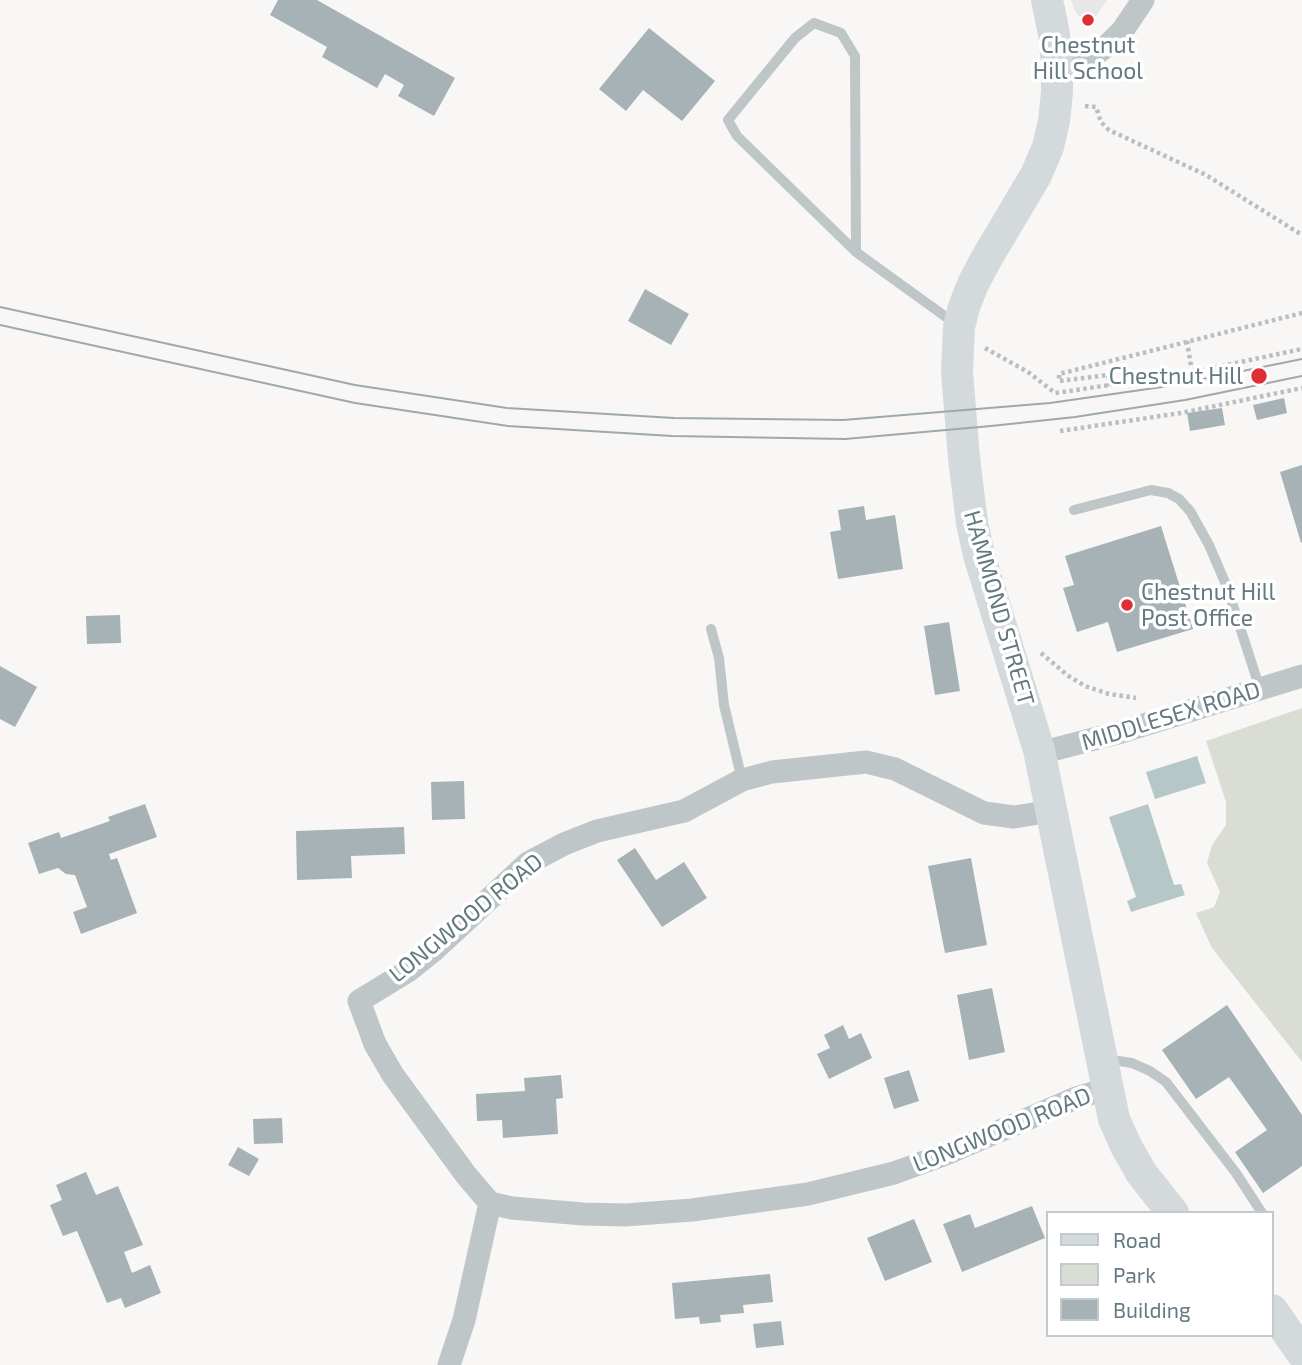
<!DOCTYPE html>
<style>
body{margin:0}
#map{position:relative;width:1302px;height:1365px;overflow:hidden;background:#f8f7f5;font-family:"Exo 2",sans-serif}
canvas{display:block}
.legend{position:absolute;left:1046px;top:1211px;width:228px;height:126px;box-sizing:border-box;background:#fff;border:2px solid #c1cacc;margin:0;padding:9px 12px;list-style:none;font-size:21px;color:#647a80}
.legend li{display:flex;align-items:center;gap:14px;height:35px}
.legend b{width:35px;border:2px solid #c1cacc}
</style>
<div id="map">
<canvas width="1302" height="1365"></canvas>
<ul class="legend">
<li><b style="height:9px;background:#d4d9dc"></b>Road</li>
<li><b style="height:19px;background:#daddd4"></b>Park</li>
<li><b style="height:19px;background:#a6b2b5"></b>Building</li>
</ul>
</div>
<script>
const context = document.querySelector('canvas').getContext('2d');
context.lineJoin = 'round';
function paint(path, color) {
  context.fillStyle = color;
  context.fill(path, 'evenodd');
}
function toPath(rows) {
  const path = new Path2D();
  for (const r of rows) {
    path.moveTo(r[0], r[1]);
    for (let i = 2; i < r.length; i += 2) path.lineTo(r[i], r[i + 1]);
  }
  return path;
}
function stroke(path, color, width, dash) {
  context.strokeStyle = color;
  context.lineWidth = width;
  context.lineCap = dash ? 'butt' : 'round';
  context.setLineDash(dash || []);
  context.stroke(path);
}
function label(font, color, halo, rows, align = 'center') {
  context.font = font + ' "Exo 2",sans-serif';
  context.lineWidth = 7;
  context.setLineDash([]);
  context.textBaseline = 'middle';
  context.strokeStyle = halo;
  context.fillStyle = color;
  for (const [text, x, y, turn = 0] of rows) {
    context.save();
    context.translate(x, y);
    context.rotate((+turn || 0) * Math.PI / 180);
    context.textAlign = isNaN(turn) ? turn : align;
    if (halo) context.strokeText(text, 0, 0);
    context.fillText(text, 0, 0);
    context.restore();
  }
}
const built = toPath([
 [1071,0,1107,0,1089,27,1076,13]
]);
const green = toPath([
 [1302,708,1302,1062,1212,948,1196,913,1214,907,1220,892,1207,863,1212,845,1226,825,1226,802,1206,741]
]);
const water = toPath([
 [1197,756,1206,783,1155,799,1146,772],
 [1148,804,1174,885,1181,884,1185,895,1131,912,1127,901,1136,897,1109,817]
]);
const building = toPath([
 [278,0,317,0,455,78,434,116,398,96,404,85,385,74,377,88,322,57,327,47,270,15],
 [649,28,715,81,682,121,643,90,626,111,599,89],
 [645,289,689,314,671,345,628,321],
 [1284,398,1287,413,1257,420,1253,405],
 [1222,408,1225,425,1190,431,1187,413],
 [1302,465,1302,542,1301,543,1280,472],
 [864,506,866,520,895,515,903,569,838,579,830,532,841,530,838,510],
 [1161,526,1193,629,1117,652,1108,622,1077,632,1063,588,1074,585,1065,556],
 [120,615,121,643,87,644,86,616],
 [949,622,960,691,935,695,924,626],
 [0,666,37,687,15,727,0,719],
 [464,781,465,819,432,820,431,782],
 [145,804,157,837,109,854,111,860,117,858,137,913,81,934,73,912,87,907,75,875,66,874,58,868,39,874,28,843,59,832,61,838,110,821,108,817],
 [404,827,405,854,351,856,352,878,297,880,296,831],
 [635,848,656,880,684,862,707,898,662,927,617,860],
 [971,858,987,945,945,953,928,866],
 [992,988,1005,1052,969,1060,957,995],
 [1227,1005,1302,1115,1302,1166,1263,1193,1235,1152,1267,1130,1229,1077,1196,1099,1162,1050],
 [843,1025,849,1039,861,1033,872,1058,829,1079,817,1054,830,1048,824,1035],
 [909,1070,919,1101,894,1109,884,1078],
 [561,1075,563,1098,556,1099,558,1134,503,1138,502,1120,477,1121,476,1094,525,1091,524,1078],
 [282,1118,283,1143,254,1144,253,1119],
 [238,1147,259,1159,249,1176,228,1165],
 [86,1172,96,1195,118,1186,143,1245,124,1252,132,1273,150,1265,161,1293,125,1308,121,1298,107,1303,77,1231,63,1236,50,1205,62,1200,56,1185],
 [1032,1206,1045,1238,962,1272,943,1224,970,1214,975,1228],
 [914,1219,932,1262,885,1281,867,1238],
 [770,1274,773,1302,743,1305,744,1313,720,1315,721,1322,700,1324,699,1317,675,1319,672,1283],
 [781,1321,784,1345,756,1348,753,1324]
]);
const path = toPath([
 [1085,106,1096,107,1101,122,1109,130,1206,175,1302,235],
 [1187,341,1192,372],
 [985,348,1028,372,1055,393,1179,375,1302,349],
 [1110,386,1108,375,1059,381,1059,374,1302,313],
 [1060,431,1181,413,1302,388],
 [1041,653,1067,675,1085,686,1109,694,1136,698]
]);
const lane = toPath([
 [856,252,737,136,728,120,795,38,814,23,841,33,855,56,856,252,957,325],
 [1074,510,1151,490,1168,493,1179,499,1190,511,1209,545,1227,587,1260,689],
 [711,629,719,658,724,705,742,780],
 [1105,1059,1132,1063,1150,1071,1166,1082,1236,1173,1262,1213]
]);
const street = toPath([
 [1057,64,1091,57,1107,46,1123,30,1143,0],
 [1040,753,1121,732,1302,676],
 [1052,811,1014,817,984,813,895,769,866,762,772,772,742,780,684,811,597,831,564,844,528,863,433,951,408,971,359,1001,375,1044,393,1075,466,1175,490,1203,512,1208,583,1214,625,1215,692,1210,808,1194,894,1173,946,1154,1076,1098,1106,1089],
 [449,1365,464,1320,490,1203]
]);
const secondary = toPath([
 [1047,0,1054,34,1057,64,1057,92,1054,121,1048,147,1036,175,985,261,973,284,964,307,959,327,957,372,964,458,972,523,979,555,1039,750,1114,1119,1126,1146,1142,1174,1173,1213],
 [1272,1310,1302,1353]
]);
const tram = toPath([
 [0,307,355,385,507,408,674,418,843,420,1050,403,1169,386,1302,359],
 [0,325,355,403,508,426,672,436,845,439,991,426,1075,417,1185,400,1302,376]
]);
const markers = [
 [1088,20,7,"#df2e36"],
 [1259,376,9,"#df2e36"],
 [1127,605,7,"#df2e36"]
];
const poiNames = [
 ["Chestnut",1088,45],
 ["Hill School",1088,71],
 ["Chestnut Hill",1243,376,"right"],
 ["Chestnut Hill",1141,592,"left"],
 ["Post Office",1141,618,"left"]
];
const streetNames = [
 ["HAMMOND STREET",999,608,74],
 ["MIDDLESEX ROAD",1171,716,-17],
 ["LONGWOOD ROAD",466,918,-39],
 ["LONGWOOD ROAD",1002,1130,-22]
];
paint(built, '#e6e7e6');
paint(green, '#daddd4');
paint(water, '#b6c7c7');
paint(building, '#a6b2b5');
stroke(path, '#babec0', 4.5, [3.5, 3.5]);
stroke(lane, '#bfc6c8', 10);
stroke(street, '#bfc6c8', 23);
stroke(secondary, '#d4d9dc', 32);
stroke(tram, '#9fa9ac', 2);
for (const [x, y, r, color] of markers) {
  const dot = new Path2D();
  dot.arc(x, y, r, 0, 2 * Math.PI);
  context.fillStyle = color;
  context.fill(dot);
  stroke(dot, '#fff', 2.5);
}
label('23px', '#647a80', '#fff', poiNames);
label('23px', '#647a80', '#fff', streetNames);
</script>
